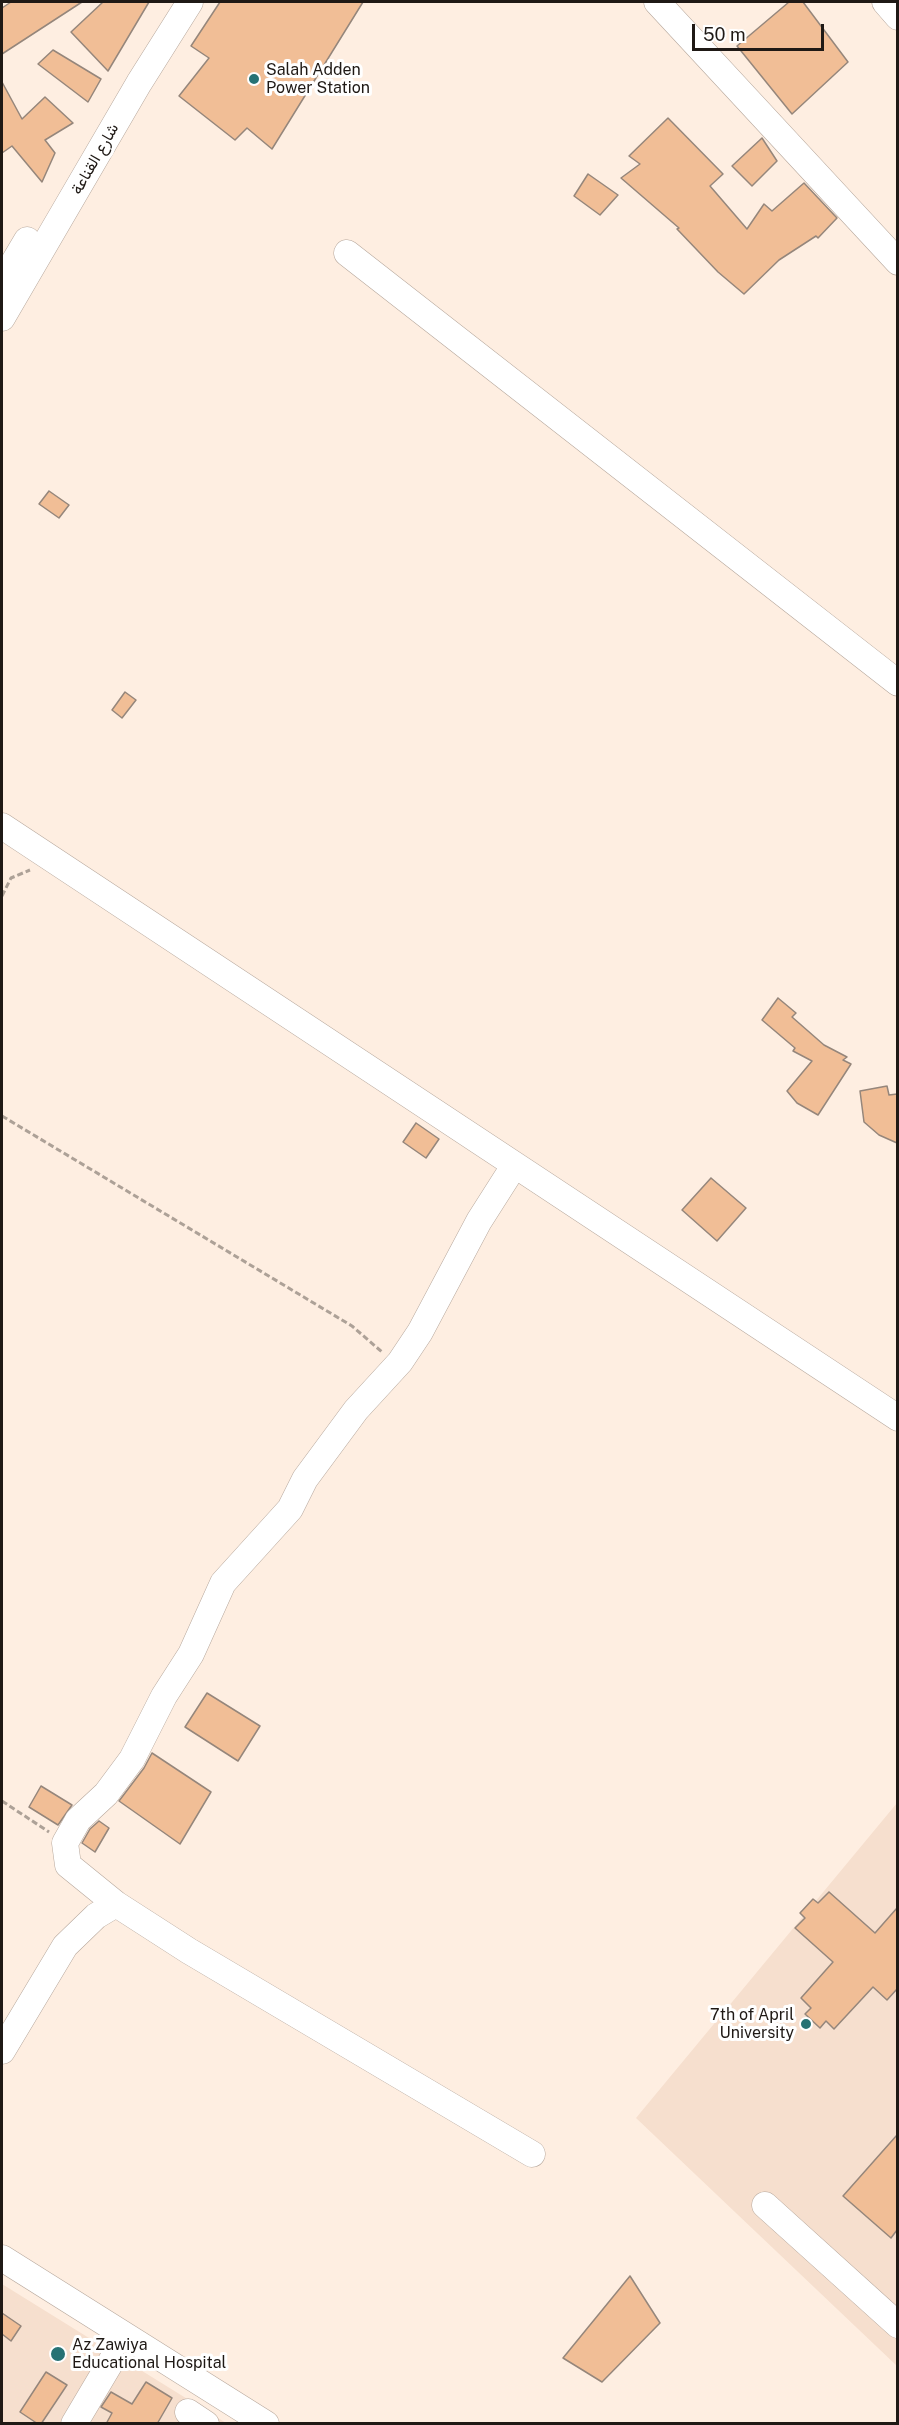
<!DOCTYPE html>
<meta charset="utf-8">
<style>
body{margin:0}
#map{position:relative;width:899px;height:2425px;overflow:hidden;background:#feeee1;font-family:"Public Sans",sans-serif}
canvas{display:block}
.frame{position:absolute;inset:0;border:3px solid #1f1915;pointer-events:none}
.scale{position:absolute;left:692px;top:24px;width:132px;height:27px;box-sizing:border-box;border:3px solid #1f1915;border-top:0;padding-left:8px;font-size:18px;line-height:21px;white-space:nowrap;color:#1f1915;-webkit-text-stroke:4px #fff;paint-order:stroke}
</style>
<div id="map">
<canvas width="899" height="2425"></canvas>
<div class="frame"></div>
<div class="scale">50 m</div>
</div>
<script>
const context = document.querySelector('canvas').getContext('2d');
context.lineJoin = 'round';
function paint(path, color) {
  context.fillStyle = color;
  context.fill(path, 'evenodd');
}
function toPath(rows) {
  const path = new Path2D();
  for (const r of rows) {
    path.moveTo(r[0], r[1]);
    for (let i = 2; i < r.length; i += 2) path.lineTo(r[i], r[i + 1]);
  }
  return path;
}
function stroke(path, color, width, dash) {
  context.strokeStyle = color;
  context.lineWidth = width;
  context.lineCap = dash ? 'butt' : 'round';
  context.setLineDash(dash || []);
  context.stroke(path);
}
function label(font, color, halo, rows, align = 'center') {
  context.font = font + ' "Public Sans",Vazirmatn,sans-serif';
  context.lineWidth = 6;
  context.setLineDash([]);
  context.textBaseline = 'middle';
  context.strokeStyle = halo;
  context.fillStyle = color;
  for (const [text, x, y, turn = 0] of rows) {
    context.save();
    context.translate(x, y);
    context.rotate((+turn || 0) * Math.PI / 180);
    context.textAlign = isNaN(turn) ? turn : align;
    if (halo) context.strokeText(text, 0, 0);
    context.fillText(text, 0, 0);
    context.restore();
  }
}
const built = toPath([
 [897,1803,897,2366,636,2118],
 [2,2284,226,2423,2,2423]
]);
const building = toPath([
 [11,2,82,2,2,54,2,8,11,2],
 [103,2,149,2,108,71,71,32,103,2],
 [220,2,363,2,272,149,247,128,235,140,179,96,209,58,191,46,220,2],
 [789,2,803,2,848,62,792,114,737,46,789,2],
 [53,50,101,79,88,102,38,64,53,50],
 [2,82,22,119,45,97,73,123,45,140,55,153,42,182,12,146,2,153,2,82],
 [668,118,723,174,710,186,747,229,764,204,772,211,804,183,837,218,818,238,816,236,779,260,744,294,718,272,677,229,679,228,621,178,640,164,629,156,668,118],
 [762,138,777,161,752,186,732,166,762,138],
 [588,174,618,195,600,215,574,196,588,174],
 [49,491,69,505,59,518,39,504,49,491],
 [125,692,136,700,122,718,112,710,125,692],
 [778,998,796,1013,792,1017,824,1045,847,1057,843,1060,851,1064,818,1115,797,1103,787,1091,812,1061,793,1051,795,1048,762,1020,778,998],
 [887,1086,889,1095,897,1094,897,1143,879,1135,864,1122,860,1091,887,1086],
 [416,1123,439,1139,426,1158,403,1142,416,1123],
 [711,1178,746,1208,717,1241,682,1210,711,1178],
 [207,1693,260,1726,238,1761,185,1727,207,1693],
 [152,1753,211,1792,180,1844,119,1801,144,1768,152,1753],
 [41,1786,72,1805,58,1825,29,1807,41,1786],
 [99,1821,109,1828,95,1852,82,1843,90,1829,99,1821],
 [829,1892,875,1933,897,1908,897,1989,887,2000,873,1987,834,2029,826,2021,820,2028,805,2014,811,2008,801,1998,833,1962,795,1928,805,1918,800,1913,813,1899,818,1903,829,1892],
 [897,2135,897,2230,891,2238,843,2196,897,2135],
 [630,2276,660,2323,602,2382,563,2358,630,2276],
 [2,2313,21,2326,11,2341,2,2334,2,2313],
 [46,2372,67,2385,41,2424,38,2424,20,2412,46,2372],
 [146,2382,172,2398,157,2424,106,2424,112,2413,101,2407,111,2392,132,2404,146,2382]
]);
const path = toPath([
 [2,896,11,878,30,870],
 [2,1116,352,1326,382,1352],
 [2,1801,49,1832]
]);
const minor = toPath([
 [657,2,898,262],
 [885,2,898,17],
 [347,253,898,683],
 [2,282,27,240],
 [2,318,139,83,190,2],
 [2,826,898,1418],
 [116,1904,68,1865,65,1843,78,1820,106,1794,132,1759,164,1696,191,1654,223,1583,290,1509,305,1479,356,1410,400,1362,420,1332,479,1221,514,1166],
 [2,2051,65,1946,96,1916,116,1904,189,1951,532,2154],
 [765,2205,898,2325],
 [2,2258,266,2424],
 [188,2412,206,2424],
 [74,2424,112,2360]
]);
const markers = [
 [254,79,6,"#277274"],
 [806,2024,6,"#277274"],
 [58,2354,8,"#277274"]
];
const poiNames = [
 ["Salah Adden",266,70],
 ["Power Station",266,88],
 ["7th of April",794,2015,"right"],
 ["University",794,2033,"right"],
 ["Az Zawiya",72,2345],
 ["Educational Hospital",72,2363]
];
const streetNames = [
 ["شارع القناعة",95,159,-60]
];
paint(built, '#f6dfce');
paint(building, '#f1be96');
stroke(building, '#95867b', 1.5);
stroke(minor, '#b6a79c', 27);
stroke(path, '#ada197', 3, [6, 3]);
stroke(minor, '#fff', 26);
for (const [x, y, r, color] of markers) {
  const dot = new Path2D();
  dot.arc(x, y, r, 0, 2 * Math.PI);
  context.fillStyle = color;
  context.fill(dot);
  stroke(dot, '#fff', 2);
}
label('16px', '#1f1915', '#fff', poiNames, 'left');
label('16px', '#1f1915', '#fff', streetNames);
</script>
